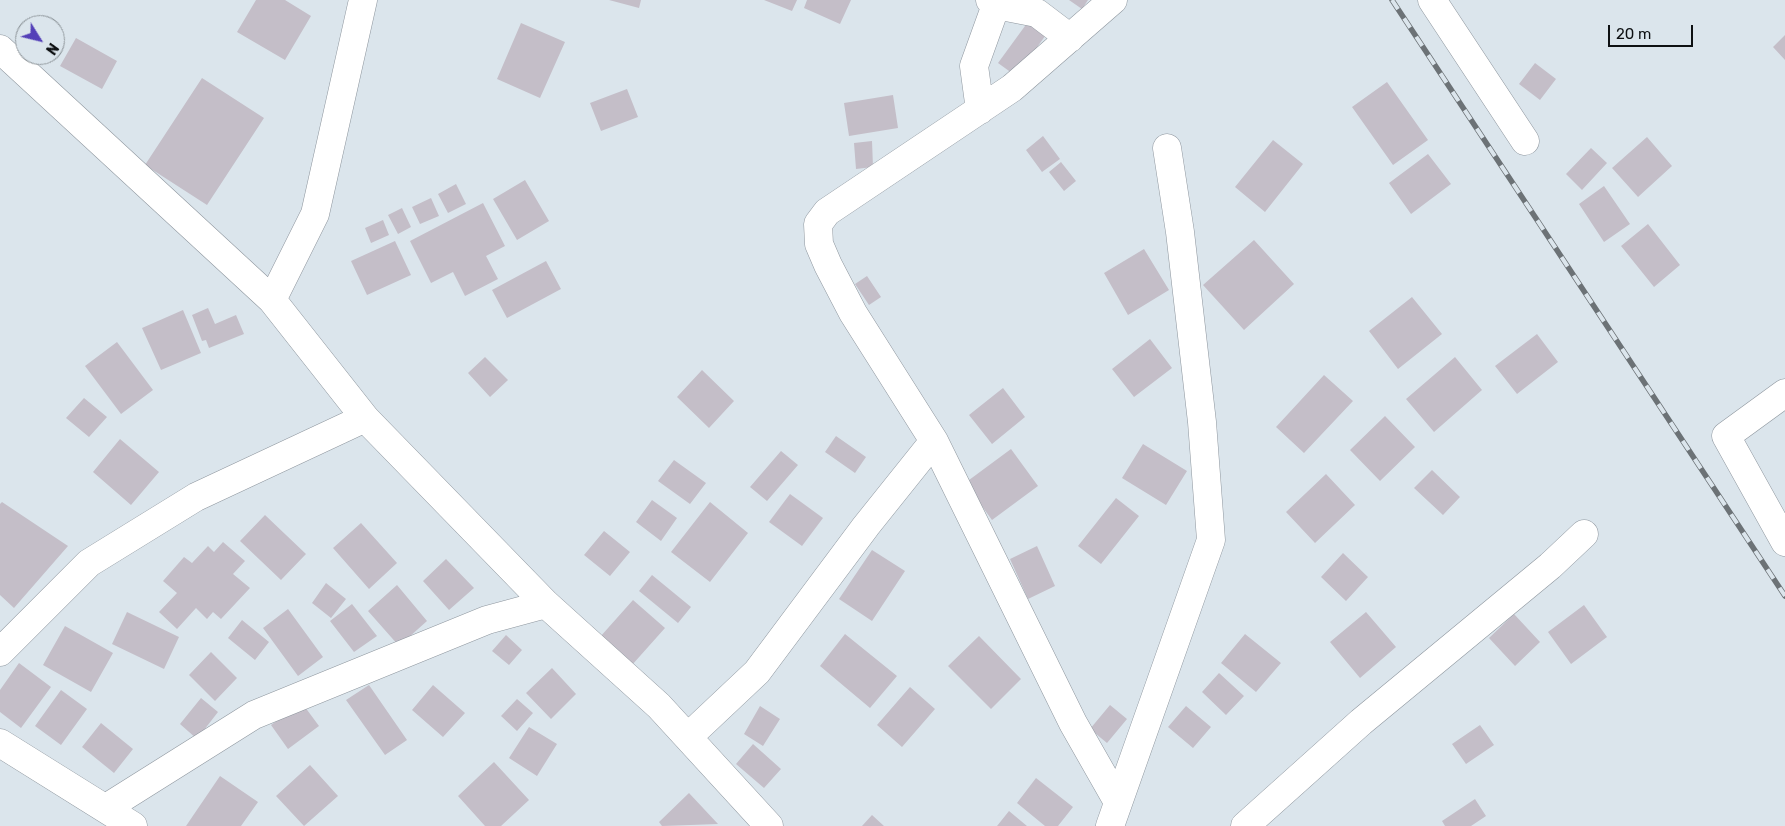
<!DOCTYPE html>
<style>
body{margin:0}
#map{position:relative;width:1785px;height:826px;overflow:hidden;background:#dbe5ec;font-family:Rubik,sans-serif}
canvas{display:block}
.north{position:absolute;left:15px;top:15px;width:50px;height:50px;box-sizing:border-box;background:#dbe5ec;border:1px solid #899095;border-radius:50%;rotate:126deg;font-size:14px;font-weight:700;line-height:20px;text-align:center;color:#0e1113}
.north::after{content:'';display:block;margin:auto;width:18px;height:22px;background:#5440b8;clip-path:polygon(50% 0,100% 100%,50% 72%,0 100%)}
.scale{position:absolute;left:1608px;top:25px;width:85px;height:22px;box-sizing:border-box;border:2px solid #0e1113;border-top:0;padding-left:6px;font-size:15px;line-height:18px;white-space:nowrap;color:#0e1113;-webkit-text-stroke:4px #dbe5ec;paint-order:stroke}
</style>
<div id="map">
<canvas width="1785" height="826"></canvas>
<div class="north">N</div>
<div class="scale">20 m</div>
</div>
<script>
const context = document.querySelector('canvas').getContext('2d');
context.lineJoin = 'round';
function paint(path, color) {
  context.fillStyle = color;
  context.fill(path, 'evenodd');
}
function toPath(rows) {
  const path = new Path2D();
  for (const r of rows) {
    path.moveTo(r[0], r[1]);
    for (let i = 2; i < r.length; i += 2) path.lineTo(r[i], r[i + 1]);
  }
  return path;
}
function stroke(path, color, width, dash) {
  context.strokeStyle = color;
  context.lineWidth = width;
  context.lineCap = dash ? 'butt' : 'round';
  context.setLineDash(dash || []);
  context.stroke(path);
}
const building = toPath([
 [256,0,285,0,311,16,285,60,237,32],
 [609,0,641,0,639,8],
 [764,0,797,0,792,11],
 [807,0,851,0,840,24,804,8],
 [1069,0,1088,0,1082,9],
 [1033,15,1051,28,1016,76,998,63],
 [521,23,565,42,540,98,497,79],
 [1785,35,1785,60,1773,47],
 [76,38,117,61,102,89,60,66],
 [1535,63,1556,79,1540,100,1519,84],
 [202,78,264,118,207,205,145,165],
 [1387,82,1428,140,1393,165,1352,107],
 [627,89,638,117,601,131,590,103],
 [893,95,898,128,849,136,844,103],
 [1043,136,1060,159,1042,172,1026,150],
 [1647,137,1672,166,1638,197,1612,168],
 [1273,140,1303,164,1265,212,1235,187],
 [872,141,873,167,856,169,854,143],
 [1591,148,1607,163,1582,190,1566,174],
 [1428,154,1451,184,1411,214,1389,183],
 [1061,162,1076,181,1064,191,1049,172],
 [525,180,549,221,517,240,493,199],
 [456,184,466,204,448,213,438,194],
 [1604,186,1630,224,1604,242,1579,204],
 [431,198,439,216,420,224,412,207],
 [483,203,505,246,486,256,498,279,465,296,453,272,431,283,410,241],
 [402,208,411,227,398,234,388,215],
 [383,220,389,235,371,243,365,228],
 [1648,224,1680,265,1654,287,1621,246],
 [1254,240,1294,284,1244,330,1203,285],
 [395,241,411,275,367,295,351,261],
 [1144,249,1169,290,1128,315,1104,273],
 [546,261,561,289,507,318,492,290],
 [867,276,881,297,869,305,855,284],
 [1412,297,1442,334,1398,369,1369,331],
 [208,308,215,324,236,315,244,334,209,348,206,340,202,341,192,315],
 [183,310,201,353,161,370,142,328],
 [1537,334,1558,362,1517,394,1495,366],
 [1150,339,1172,368,1134,397,1112,369],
 [117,342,153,390,121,414,85,366],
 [485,357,508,380,490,397,468,373],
 [1455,357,1482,390,1434,432,1406,399],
 [702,370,734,401,709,428,677,397],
 [1324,375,1353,401,1304,453,1276,427],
 [1003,388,1025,417,992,444,969,415],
 [84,398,107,417,89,437,66,418],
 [1385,416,1415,447,1380,481,1350,450],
 [836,436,866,457,855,473,825,452],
 [120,439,159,472,131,505,93,472],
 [1143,444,1187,471,1166,505,1122,478],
 [1011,449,1038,486,992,520,965,483],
 [781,451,798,465,767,501,750,487],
 [674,460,706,483,690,504,658,481],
 [1432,470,1460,497,1443,515,1414,488],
 [1326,474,1355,505,1315,543,1286,512],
 [790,494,823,518,802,546,769,522],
 [1116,498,1139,516,1101,564,1078,546],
 [652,500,677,518,661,541,636,522],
 [2,502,68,546,14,608,0,595,0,504],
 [710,502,748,533,710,582,671,552],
 [265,515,306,554,281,580,240,541],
 [361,523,397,563,369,589,333,548],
 [604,531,630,552,610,576,584,555],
 [223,542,245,561,233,574,250,588,221,619,213,612,207,619,196,608,177,629,159,612,177,593,163,581,184,557,192,563,208,546,214,552],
 [1037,546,1055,586,1028,599,1010,559],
 [872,550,905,571,872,621,839,599],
 [1343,553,1368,577,1346,601,1321,577],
 [446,559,474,588,449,610,423,581],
 [652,575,691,607,678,623,639,591],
 [326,583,346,599,331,618,312,603],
 [397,585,427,621,399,646,368,611],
 [633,600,665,628,632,665,600,637],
 [352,604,377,636,354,652,330,621],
 [1584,605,1607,637,1571,664,1548,632],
 [288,609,323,657,298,676,263,628],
 [127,612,179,637,164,669,112,644],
 [1366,612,1396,647,1360,678,1330,642],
 [1514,614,1540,642,1515,666,1489,638],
 [242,620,269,642,255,660,228,638],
 [65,626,113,653,91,692,43,665],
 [845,634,897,676,870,708,820,666],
 [1245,634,1281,663,1256,692,1221,663],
 [506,635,522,650,509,665,492,651],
 [979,636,1021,679,991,709,948,666],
 [211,652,237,678,215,701,189,675],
 [19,663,51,687,21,728,0,712,0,690],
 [552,668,576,694,551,719,526,693],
 [1219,673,1244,696,1226,715,1202,692],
 [369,685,407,740,385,755,346,700],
 [433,685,465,713,443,737,412,710],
 [910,687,935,709,902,747,877,725],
 [61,690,87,709,61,745,35,726],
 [201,698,218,712,197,739,180,724],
 [517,699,533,713,517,731,501,716],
 [302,703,319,726,288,749,271,725],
 [1110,705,1127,719,1107,743,1090,729],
 [760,706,780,719,763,746,744,734],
 [1186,706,1211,727,1193,748,1168,727],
 [101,723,133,749,114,773,82,747],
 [1480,725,1494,745,1466,764,1452,744],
 [529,727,557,744,537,776,509,758],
 [753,744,781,769,764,788,736,764],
 [494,762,529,800,501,826,485,826,458,796],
 [310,765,338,796,304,826,276,796],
 [220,776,258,802,241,826,186,826],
 [1036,778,1073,807,1058,826,1045,826,1017,803],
 [689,793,718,824,662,826,659,822],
 [1475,799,1486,816,1471,826,1445,826,1442,821],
 [1009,811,1027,826,997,826],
 [872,815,884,826,862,826]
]);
const minor = toPath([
 [990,0,996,5,1037,13,1070,38],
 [1113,0,1012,88,827,212,818,224,819,244,828,265,853,313,934,441,1073,723,1118,802],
 [1432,0,1525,141],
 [0,49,272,300,365,418,546,604,659,706,769,826],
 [980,110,974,66,996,5],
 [272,300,315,214,363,0],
 [1785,393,1726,436,1785,542],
 [0,652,89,563,196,497,365,418],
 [688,737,757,672,866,526,934,441],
 [0,743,133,826],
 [106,808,254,715,487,620,546,604],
 [1110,826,1211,540,1202,422,1180,232,1167,148],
 [1245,826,1361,722,1550,566,1584,534]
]);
const rail = toPath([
 [1392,0,1785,596]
]);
paint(building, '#c4bec8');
stroke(minor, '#8e969e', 29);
stroke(minor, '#fff', 28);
stroke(rail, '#6c7276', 5.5);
stroke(rail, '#dbe5ec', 4, [11]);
</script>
